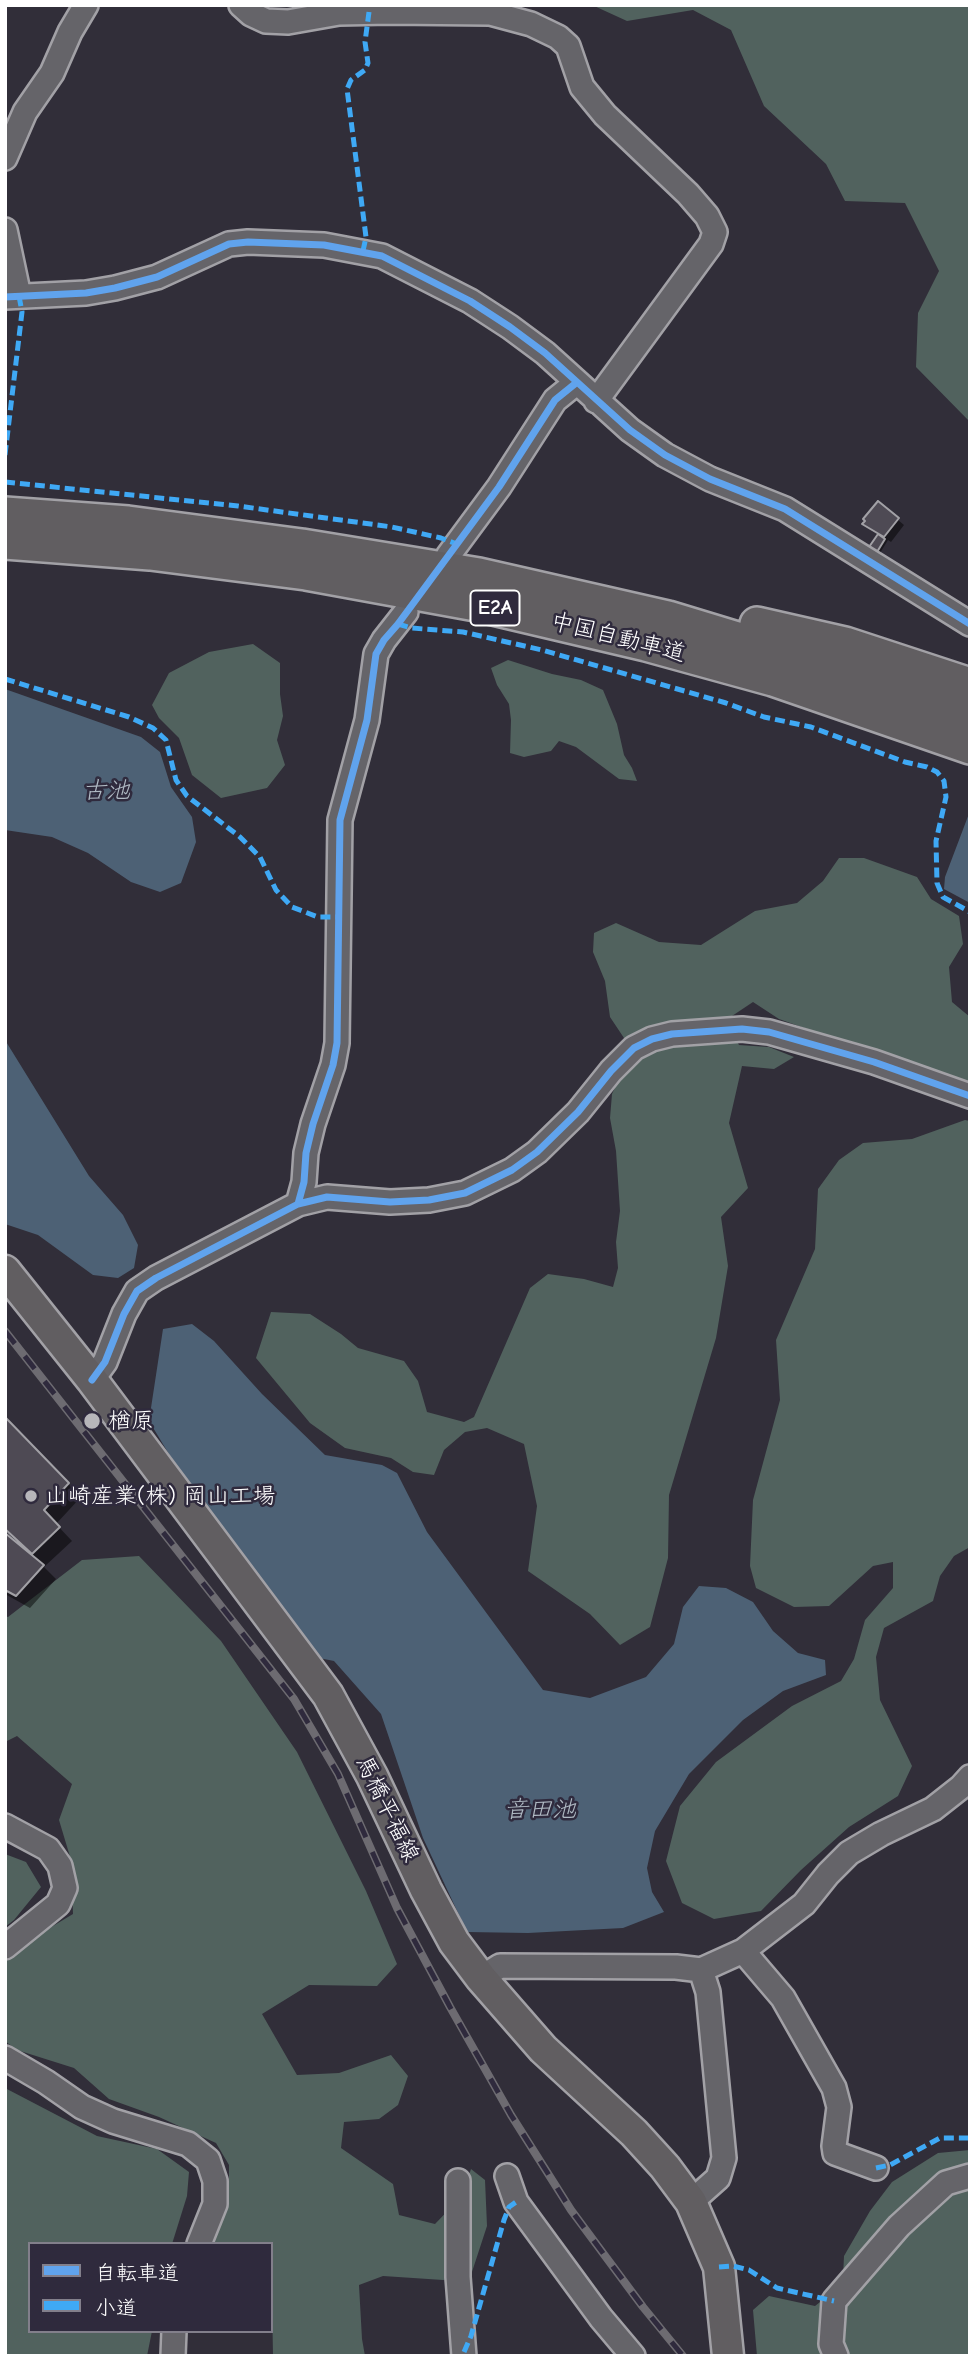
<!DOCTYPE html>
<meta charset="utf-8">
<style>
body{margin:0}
#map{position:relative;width:975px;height:2361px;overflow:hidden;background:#312e39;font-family:"Comic Neue","Klee One",sans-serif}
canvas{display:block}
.frame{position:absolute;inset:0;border:7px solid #fff;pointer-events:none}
.legend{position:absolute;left:28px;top:2242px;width:245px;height:91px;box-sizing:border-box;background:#2f2a3d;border:2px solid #827f8b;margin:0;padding:9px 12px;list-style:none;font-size:21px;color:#fff}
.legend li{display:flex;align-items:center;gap:14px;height:35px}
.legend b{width:35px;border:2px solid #827f8b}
</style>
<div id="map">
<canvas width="975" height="2361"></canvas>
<div class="frame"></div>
<ul class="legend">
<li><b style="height:9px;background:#60a3ed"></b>自転車道</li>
<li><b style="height:9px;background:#3fa9f5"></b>小道</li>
</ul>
</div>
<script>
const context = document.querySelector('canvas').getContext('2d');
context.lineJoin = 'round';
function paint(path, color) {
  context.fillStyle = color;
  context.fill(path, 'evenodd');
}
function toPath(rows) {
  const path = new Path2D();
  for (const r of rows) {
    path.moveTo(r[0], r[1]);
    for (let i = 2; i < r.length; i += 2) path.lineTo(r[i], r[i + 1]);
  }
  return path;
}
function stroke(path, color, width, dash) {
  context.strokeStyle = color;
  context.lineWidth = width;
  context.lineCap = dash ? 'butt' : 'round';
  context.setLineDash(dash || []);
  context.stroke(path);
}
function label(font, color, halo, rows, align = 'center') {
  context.font = font + ' "Comic Neue","Klee One",sans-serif';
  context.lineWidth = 5;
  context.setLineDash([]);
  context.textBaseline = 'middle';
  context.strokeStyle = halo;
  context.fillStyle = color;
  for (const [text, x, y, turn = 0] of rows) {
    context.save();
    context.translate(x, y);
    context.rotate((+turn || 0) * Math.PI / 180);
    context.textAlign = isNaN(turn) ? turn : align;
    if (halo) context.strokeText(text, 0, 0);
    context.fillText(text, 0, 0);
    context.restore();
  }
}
const green = toPath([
 [592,5,970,5,970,422,916,367,918,313,939,271,905,203,845,201,826,164,764,106,731,30,693,10,627,21],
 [253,644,280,663,280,694,283,716,277,740,285,765,267,788,221,798,192,775,179,738,159,718,152,705,169,673,209,652],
 [508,660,552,674,581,680,603,690,617,724,624,755,632,768,637,781,619,779,576,747,559,741,551,751,524,757,510,753,511,720,509,704,497,685,491,668],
 [839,858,864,858,917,877,931,899,959,916,963,944,949,967,952,1002,970,1017,970,1084,954,1081,779,1019,753,1002,726,1020,739,1045,769,1047,794,1057,774,1069,742,1066,729,1123,748,1188,721,1217,728,1266,716,1338,669,1495,668,1558,650,1627,620,1645,590,1614,528,1571,537,1506,524,1444,487,1428,465,1432,444,1450,434,1475,413,1472,391,1458,345,1448,310,1423,256,1358,271,1312,310,1314,341,1334,358,1348,404,1361,418,1381,427,1412,464,1422,474,1417,530,1288,548,1274,584,1279,613,1287,618,1268,616,1242,620,1211,616,1151,610,1118,612,1094,628,1060,624,1038,610,1017,605,981,593,952,594,933,616,923,659,942,701,945,755,911,797,903,823,881],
 [965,1120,970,1121,970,1547,954,1556,940,1576,933,1601,884,1628,876,1657,880,1700,912,1766,898,1796,849,1827,801,1870,761,1911,714,1919,682,1903,666,1861,680,1806,716,1762,792,1706,841,1681,854,1659,865,1620,893,1588,893,1562,873,1566,829,1606,794,1607,756,1588,750,1566,753,1500,780,1400,776,1340,815,1249,818,1189,839,1160,863,1143,912,1139],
 [139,1556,221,1641,297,1752,366,1891,397,1964,377,1986,309,1985,262,2014,297,2075,339,2073,391,2055,408,2076,398,2105,379,2119,344,2122,341,2148,393,2184,399,2215,435,2224,462,2196,471,2169,485,2180,487,2226,470,2278,443,2280,383,2276,359,2285,362,2339,365,2356,273,2356,271,2244,208,2244,229,2193,229,2165,216,2143,159,2117,109,2099,74,2068,17,2050,5,2041,5,1962,13,1950,73,1914,71,1860,59,1820,72,1784,17,1736,5,1742,5,1616,8,1617,82,1560],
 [5,1854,26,1862,41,1887,14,1920,5,1927],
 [5,2088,97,2136,157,2149,189,2172,187,2196,172,2244,30,2244,30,2331,152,2331,147,2356,5,2356],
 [970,2150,970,2356,757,2356,753,2310,769,2296,815,2306,834,2291,843,2277,844,2256,870,2211,892,2182,938,2153]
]);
const water = toPath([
 [5,689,141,737,160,752,171,787,192,817,196,842,181,883,160,892,131,882,88,853,52,837,5,830],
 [970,811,970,903,944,889,945,877],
 [5,1040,89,1176,123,1215,138,1245,134,1268,118,1278,93,1275,38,1235,5,1224],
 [192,1324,214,1341,262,1394,325,1455,382,1465,397,1473,427,1532,543,1690,590,1698,646,1677,674,1644,683,1607,699,1586,726,1588,753,1602,773,1631,798,1653,825,1660,826,1675,783,1691,743,1720,689,1774,655,1831,647,1868,652,1892,664,1912,623,1928,528,1933,467,1932,423,1838,381,1714,334,1661,319,1658,178,1469,149,1421,163,1329]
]);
const shadow = toPath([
 [878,503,904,525,891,542,888,540,880,553,871,547,879,535,865,524],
 [5,1419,81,1497,56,1524,72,1541,44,1567,56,1579,30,1608,5,1594,5,1534,22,1548,24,1545]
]);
const building = toPath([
 [878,501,899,518,884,537,862,524,865,521,863,519,878,501],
 [878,534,885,539,877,552,869,547,878,534],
 [5,1417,69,1483,44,1510,60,1527,32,1554,5,1529,5,1417],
 [5,1533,44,1565,16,1596,5,1590,5,1533]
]);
const minor = toPath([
 [241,5,251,14,266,21,288,22,339,13,390,12,490,13,531,24,558,37,568,46,582,87,605,115,688,194,707,216,715,232,711,244,596,401],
 [5,158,25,112,52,73,70,32,86,5],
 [5,230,19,296],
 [5,297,86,293,115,288,157,277,229,244,248,242,324,245,382,256,470,301,510,327,545,353,630,430,665,455,710,479,785,509,970,624],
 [448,556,499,487,555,400,576,383],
 [298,1204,304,1182,306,1153,313,1124,333,1065,337,1043,340,820,367,720,376,654,384,640,406,612],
 [92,1380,105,1362,124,1314,137,1291,156,1278,298,1204,327,1197,390,1202,429,1200,465,1193,512,1170,537,1152,578,1112,611,1071,634,1048,652,1039,672,1034,742,1029,769,1032,874,1062,970,1096],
 [5,1826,48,1849,60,1866,65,1888,58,1904,5,1947],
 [743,1951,783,1998,834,2088,839,2107,834,2146,835,2153,876,2168],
 [701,1970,743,1951,804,1904,828,1874,849,1853,881,1834,933,1809,961,1787,970,1777],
 [481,1978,500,1966,676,1967,701,1970,708,1992,724,2158,718,2178,691,2202],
 [5,2058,46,2082,82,2107,113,2121,188,2144,208,2160,215,2181,215,2204,199,2244],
 [507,2176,516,2202,601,2318,633,2356],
 [458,2181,458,2277,464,2356],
 [173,2356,174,2331],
 [836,2356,831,2344,834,2301,899,2226,946,2183,970,2176]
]);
const major = toPath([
 [5,1271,92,1380,328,1695,372,1776,426,1890,454,1942,481,1978,543,2049,634,2133,665,2167,691,2202,719,2267,728,2356]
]);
const highway = toPath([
 [5,514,128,523,302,546,479,575,668,618,826,666,970,717],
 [5,542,150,553,306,573,476,604,646,644,773,679,970,747],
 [757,624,845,644,970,685]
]);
const rail = toPath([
 [5,1331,294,1699,338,1774,397,1908,450,2007,511,2115,571,2210,643,2307,683,2356]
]);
const quiet = toPath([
 [363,251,366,237,347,89,351,80,365,70,368,63,365,42,369,12],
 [5,455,22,312,19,296],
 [5,482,238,506,392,527,441,538,457,544],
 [398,624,411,628,463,632,542,650,726,703,764,717,811,727,905,762,927,767,937,772,944,781,946,797,936,841,937,883,943,897,970,912],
 [5,679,129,717,153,728,166,740,176,780,187,796,240,837,260,857,276,890,292,907,318,917,339,917],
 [876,2168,890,2165,940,2138,970,2138],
 [719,2267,733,2266,749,2270,777,2288,834,2301],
 [464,2352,471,2336,504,2220,509,2207,516,2202]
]);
const cycleway = toPath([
 [5,297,86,293,115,288,157,277,229,244,248,242,324,245,382,256,470,301,510,327,545,353,630,430,665,455,710,479,785,509,970,624],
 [298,1204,304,1182,306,1153,313,1124,333,1065,337,1043,340,820,367,720,376,654,384,640,398,624,499,487,555,400,576,383],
 [92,1380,105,1362,124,1314,137,1291,156,1278,298,1204,327,1197,390,1202,429,1200,465,1193,512,1170,537,1152,578,1112,611,1071,634,1048,652,1039,672,1034,742,1029,769,1032,874,1062,970,1096]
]);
const markers = [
 [92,1421,9,"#b7b6ba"],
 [31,1496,7,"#b7b6ba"]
];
const shields = [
 [495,608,49]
];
const shieldNames = [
 ["E2A",495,608]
];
const streetNames = [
 ["中国自動車道",618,638,14],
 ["馬橋平福線",387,1809,64]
];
const poiNames = [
 ["楢原",108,1421],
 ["山崎産業(株) 岡山工場",45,1496]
];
const waterNames = [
 ["古池",106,791],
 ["音田池",540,1810]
];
paint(green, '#51625e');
paint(water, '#4d6175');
paint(shadow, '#0007');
paint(building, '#4e4a54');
stroke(building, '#a2a1a6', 2);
stroke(minor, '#a2a1a6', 28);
stroke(major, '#a2a1a6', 35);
stroke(highway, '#a2a1a6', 38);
stroke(minor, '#656469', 23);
stroke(major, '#615e61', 30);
stroke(highway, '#615e61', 33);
stroke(rail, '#6d6b71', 8);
stroke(rail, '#2f2a3d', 5, [16]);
stroke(quiet, '#3fa9f5', 5, [10, 5]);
stroke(cycleway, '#60a3ed', 7);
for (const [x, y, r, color] of markers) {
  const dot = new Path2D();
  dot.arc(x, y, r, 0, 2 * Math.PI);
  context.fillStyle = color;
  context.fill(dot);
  stroke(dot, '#2f2a3d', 2.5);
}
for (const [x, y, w] of shields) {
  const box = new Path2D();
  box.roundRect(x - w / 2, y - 17.5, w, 35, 5);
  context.fillStyle = '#2f2a3d';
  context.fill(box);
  stroke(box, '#fff', 2);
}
label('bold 21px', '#fff', null, shieldNames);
label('23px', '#fff', '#2f2a3d', streetNames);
label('23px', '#fff', '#2f2a3d', poiNames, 'left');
label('italic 24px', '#b0bac4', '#2f2a3d', waterNames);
</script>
